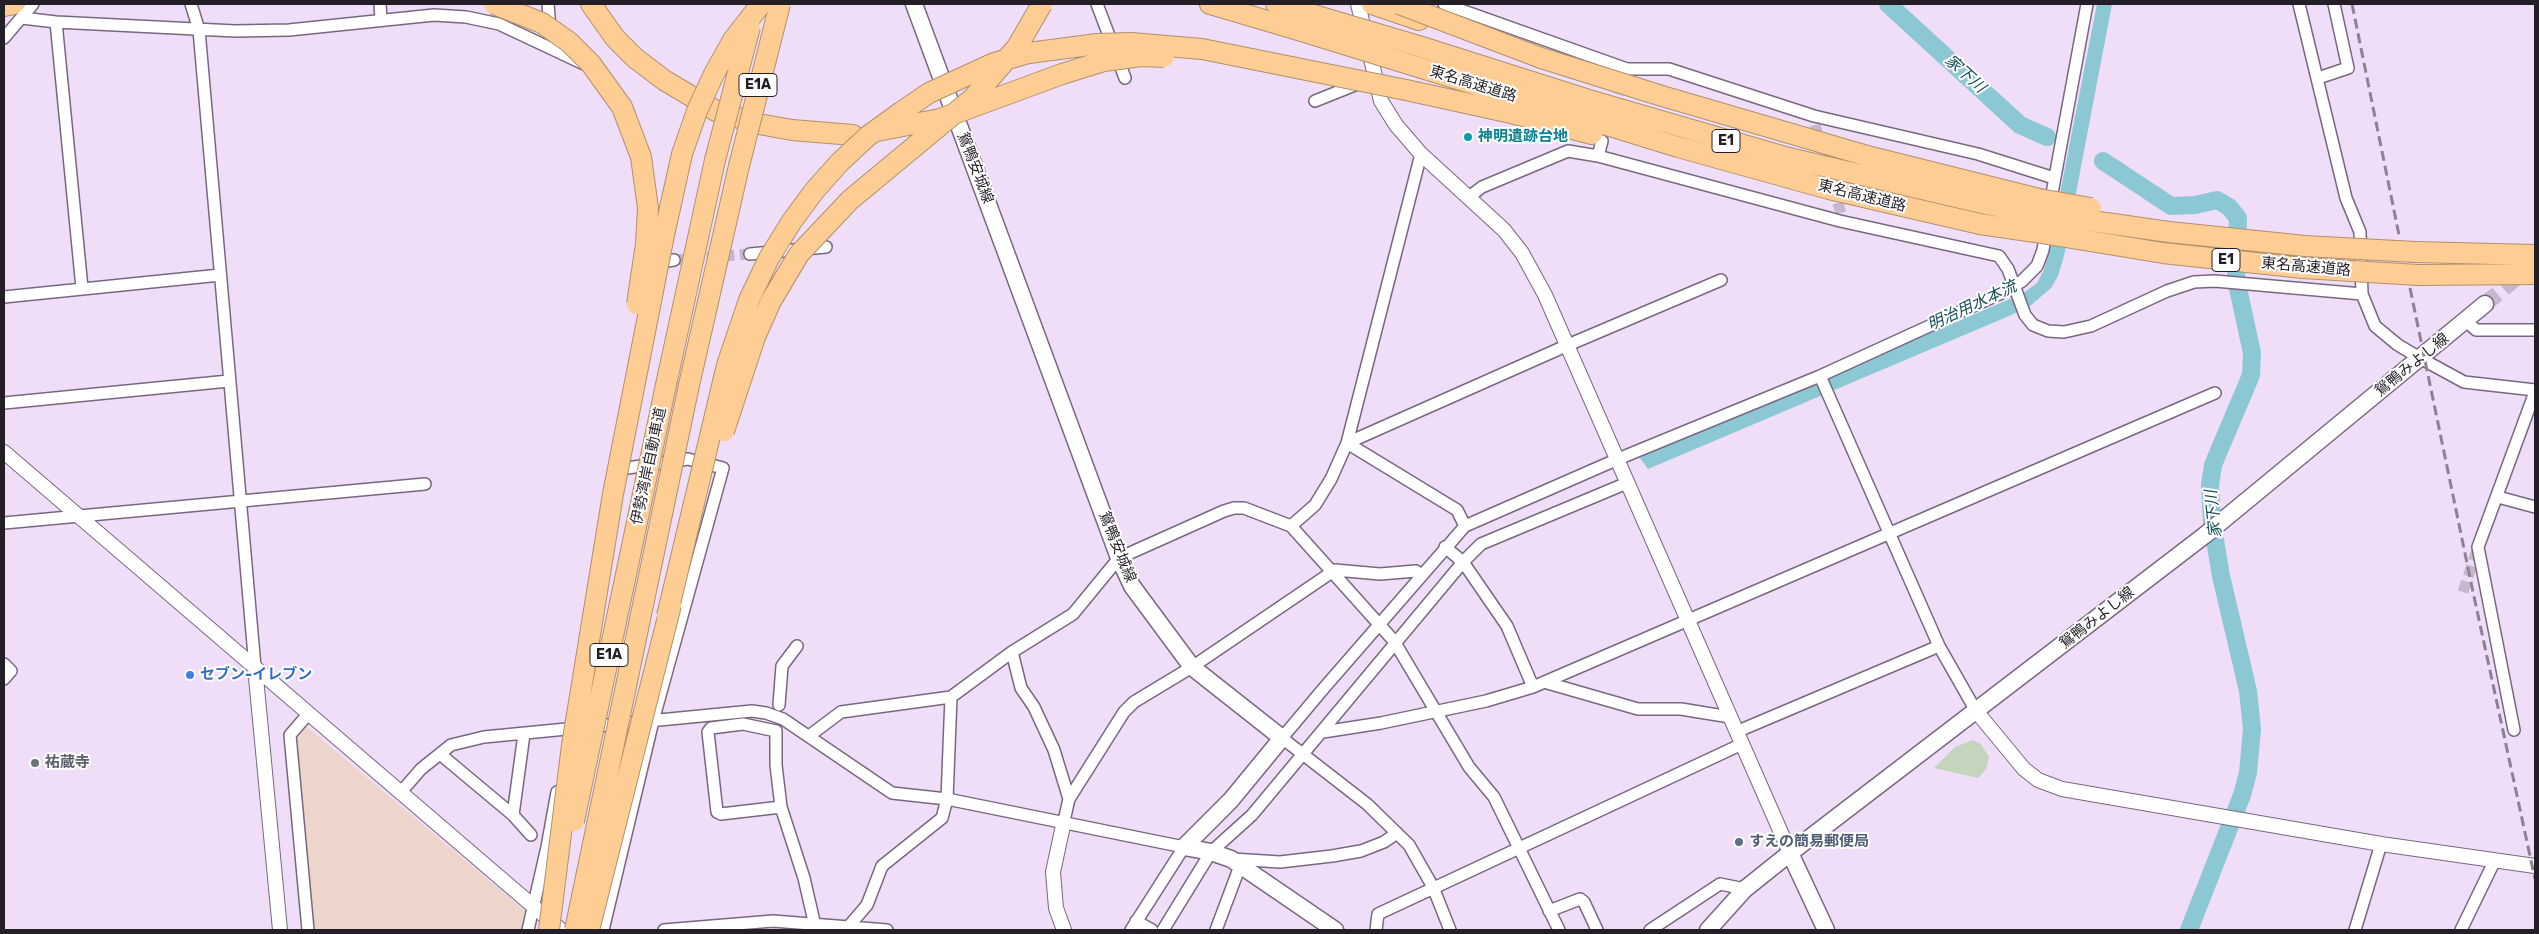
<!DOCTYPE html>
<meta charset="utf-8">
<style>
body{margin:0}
#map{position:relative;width:2539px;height:934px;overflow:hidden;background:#f0ddf7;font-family:Rubik,sans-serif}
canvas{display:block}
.frame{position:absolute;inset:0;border:5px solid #241e27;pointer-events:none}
</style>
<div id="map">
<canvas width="2539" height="934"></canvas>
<div class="frame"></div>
</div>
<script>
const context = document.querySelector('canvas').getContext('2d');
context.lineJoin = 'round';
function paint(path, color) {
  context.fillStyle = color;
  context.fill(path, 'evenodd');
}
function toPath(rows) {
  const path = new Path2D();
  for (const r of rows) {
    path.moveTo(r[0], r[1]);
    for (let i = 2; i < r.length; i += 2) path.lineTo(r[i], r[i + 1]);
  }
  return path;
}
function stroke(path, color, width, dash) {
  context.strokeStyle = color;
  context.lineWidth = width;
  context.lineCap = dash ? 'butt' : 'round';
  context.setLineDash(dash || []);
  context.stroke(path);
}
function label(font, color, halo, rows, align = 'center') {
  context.font = font + ' Rubik,"Noto Sans JP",sans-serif';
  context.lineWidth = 4;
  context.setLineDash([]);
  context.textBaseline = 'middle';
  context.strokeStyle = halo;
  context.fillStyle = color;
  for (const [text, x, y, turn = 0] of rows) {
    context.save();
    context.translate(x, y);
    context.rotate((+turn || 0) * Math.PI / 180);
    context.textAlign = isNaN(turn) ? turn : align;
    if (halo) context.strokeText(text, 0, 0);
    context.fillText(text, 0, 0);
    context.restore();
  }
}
const industrial = toPath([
 [304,726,307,727,525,911,521,930,314,930,295,736]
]);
const green = toPath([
 [1973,740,1981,744,1989,757,1986,769,1978,778,1934,768,1955,747]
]);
const water = toPath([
 [2097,4,2112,4,2064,256,2058,276,2051,288,2030,306,2009,316,1648,469,1640,458,1653,451,2003,302,2025,292,2037,283,2044,270,2048,255]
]);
const river = toPath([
 [1888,4,2020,125,2047,137],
 [2103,161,2171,206,2195,205,2217,200,2229,207,2238,218,2236,279,2252,353,2251,375,2213,465,2210,485,2212,522,2221,576,2248,691,2252,729,2248,773,2242,795,2189,930]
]);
const minorTunnel = toPath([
 [1815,125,1828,169],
 [1602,141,1623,80],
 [1833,187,1841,213],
 [674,260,750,254],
 [2463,592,2478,547]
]);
const secondaryTunnel = toPath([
 [2485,304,2526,270]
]);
const minor = toPath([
 [191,4,199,30,255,667],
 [380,4,381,19],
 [548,4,550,29],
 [1097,4,1125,78],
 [1444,4,1627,69,1669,69,1814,116,1978,154,2054,178],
 [2299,4,2346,198,2360,232,2362,294],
 [22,18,56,22,235,31,289,30,434,15,466,17,499,24,584,64],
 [56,22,82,288],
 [4,38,33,4],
 [2318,78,2348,68,2334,4],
 [1315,101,1360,83],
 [1598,156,1602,141],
 [1469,197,1482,187,1568,151,1598,156,1840,221,1999,256,2008,269,2025,315,2033,325,2048,331,2064,332,2091,326,2167,291,2194,282,2215,281,2362,294,2375,326,2398,345,2420,358,2464,382,2535,390],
 [2050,204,2087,4],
 [750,254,826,247],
 [654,263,674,260],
 [4,297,220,275],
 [2466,321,2476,330,2535,330],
 [1820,376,1939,646,1976,711],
 [4,403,229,381],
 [1347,443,1568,345,1721,280],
 [1347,443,1457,510,1465,526],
 [2498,497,2535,507],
 [4,523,425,484],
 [1291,526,1315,505,1331,479,1347,443,1421,154],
 [1445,547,1463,562,1507,626,1533,687],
 [1012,652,1021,688,1034,707,1054,750,1069,799],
 [4,664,11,671,4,679],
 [1544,682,1638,709,1681,709,1730,717],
 [779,705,782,666,797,646],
 [2514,730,2478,547,2535,392],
 [1323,732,1381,723,1486,701,1533,687,2215,393],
 [1736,732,1939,646],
 [809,736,841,712,951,697,1012,652,1073,614,1119,558,1224,511,1234,508,1244,508,1291,526,1394,641,1469,767,1494,797,1559,930],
 [440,754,513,815,531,835],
 [401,792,421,769,451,745,484,737,752,711,766,713,783,719,892,793,947,799,1184,847,1131,930],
 [781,807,721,814,717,812,708,732,711,728,743,724,776,731,776,765,781,807,804,878,816,930],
 [513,815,524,734],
 [1064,821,1069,799,1124,712,1134,702,1192,667,1335,570,1380,574,1416,571,1422,575],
 [1232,859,1280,862,1332,856,1361,851,1384,842,1397,833],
 [1549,911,1580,899,1584,902,1597,930],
 [1136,921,1152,930],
 [849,926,867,905,882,866,942,818,947,799,951,697],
 [308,930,290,735,309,713],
 [528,930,547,847,557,792],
 [603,930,653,721,723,468,688,459,614,470],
 [664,930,773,921,887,930],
 [1163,930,1211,852,1252,815,1463,562,1481,544,1627,483],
 [1216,930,1240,866],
 [1376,930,1378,914,1742,744],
 [1450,930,1433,887,1409,845,1367,804,1282,738,1324,688,1465,526,1618,459,1820,376,2006,291,2022,281,2037,266,2043,250,2046,230],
 [1650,930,1720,884,1745,889],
 [2355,930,2381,844],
 [2461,930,2495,860]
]);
const tertiary = toPath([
 [1358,4,1381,101,1396,125,1421,154,1504,230,1522,253,1545,295,1790,853],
 [4,452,561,930],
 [255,667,280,930],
 [1976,711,2024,769,2038,780,2062,789,2381,844,2535,866],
 [1064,821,1053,872,1056,908,1064,930]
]);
const secondary = toPath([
 [914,4,1119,558,1132,586,1192,667,1282,738,1231,800,1184,847,1211,852,1231,859,1335,930],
 [1790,853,1826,930],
 [1708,930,1745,889,1790,853,2205,535,2485,304]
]);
const motorway = toPath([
 [591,4,615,38,635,58,664,80,716,111,759,124,792,130,853,135],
 [1210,4,1298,30],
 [1276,4,1304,12],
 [1372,4,1419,20],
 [4,6,14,4],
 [1422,47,1589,100,1789,158,1986,204,2036,213],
 [1415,66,1678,147,1829,189,1980,224,2035,232],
 [1406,90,1511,113,1592,134],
 [1662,96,1871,157,2039,199],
 [2415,252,2535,255],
 [2418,275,2535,274],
 [667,380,715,160],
 [689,385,739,166]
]);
const rail = toPath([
 [2352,4,2399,235],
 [2410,288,2473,592,2535,879]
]);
const motorwayBridge = toPath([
 [494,4,542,23,569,42,591,64,622,107,641,157,648,208,646,244,637,304],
 [1399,4,1541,58,1662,96],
 [1304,12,1422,47],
 [1298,30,1415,66],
 [877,131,940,119,1062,74,1104,61,1141,56,1164,57],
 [715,160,750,27],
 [739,166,780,4],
 [2039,199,2091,208],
 [2036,213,2169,232,2305,246,2415,252],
 [2035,232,2163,253,2303,268,2418,275],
 [724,431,755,337,771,301,799,254,850,200,973,98,1017,47,1042,4],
 [667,616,727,365,749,300,769,258,792,221,815,190,840,162,868,136,901,112,929,93,994,63,1029,53,1097,44,1131,43,1202,49,1406,90],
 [574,821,667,380],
 [549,930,572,745,613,494,664,235,682,154,697,111,714,74,733,40,761,4],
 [575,930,689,385],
 [589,930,671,605]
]);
const markers = [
 [1468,137,5,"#0f9aa8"],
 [190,675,5,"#3f7fe0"],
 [35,763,5,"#6b7280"],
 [1739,842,5,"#5c6f8a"]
];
const shields = [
 [758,85,38],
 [1726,141,28],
 [2226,260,28],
 [609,655,38]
];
const shieldNames = [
 ["E1A",758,85],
 ["E1",1726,141],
 ["E1",2226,260],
 ["E1A",609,655]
];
const streetNames = [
 ["東名高速道路",1473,84,17],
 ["鴛鴨安城線",975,168,69],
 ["東名高速道路",1862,196,14],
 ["東名高速道路",2306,267,5],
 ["鴛鴨みよし線",2412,365,-39],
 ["伊勢湾岸自動車道",649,466,-78],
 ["鴛鴨安城線",1117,547,68],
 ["鴛鴨みよし線",2097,618,-38]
];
const cultureNames = [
 ["神明遺跡台地",1478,137]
];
const shopNames = [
 ["セブン-イレブン",200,675]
];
const worshipNames = [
 ["祐蔵寺",45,763]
];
const serviceNames = [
 ["すえの簡易郵便局",1749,842]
];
const waterNames = [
 ["家下川",1965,74,42],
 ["明治用水本流",1972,306,-25],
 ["家下川",2214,514,-96]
];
paint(industrial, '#edd5cc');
paint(green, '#c3d5bc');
paint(water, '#8bc8d4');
stroke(river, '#8bc8d4', 18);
stroke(minorTunnel, '#c7b7cd', 11, [11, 5.5]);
stroke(secondaryTunnel, '#c7b7cd', 16, [16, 8]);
stroke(minor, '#78687f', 14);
stroke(tertiary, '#78687f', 16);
stroke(secondary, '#78687f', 19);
stroke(motorway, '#b1906e', 22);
stroke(minor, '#fff', 11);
stroke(tertiary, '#fff', 14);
stroke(secondary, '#fff', 16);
stroke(motorway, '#fdcd94', 20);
stroke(rail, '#8d8193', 3, [10, 5]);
stroke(motorwayBridge, '#b1906e', 22, []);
stroke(motorwayBridge, '#fdcd94', 20);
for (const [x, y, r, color] of markers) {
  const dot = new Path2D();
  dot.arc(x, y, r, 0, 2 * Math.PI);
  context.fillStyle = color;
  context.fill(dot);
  stroke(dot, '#fff', 2);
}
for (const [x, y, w] of shields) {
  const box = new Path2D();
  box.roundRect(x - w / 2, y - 11.5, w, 23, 4);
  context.fillStyle = '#fff';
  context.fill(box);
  stroke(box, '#241e27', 1);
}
label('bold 14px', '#241e27', null, shieldNames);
label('15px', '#241e27', '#fff', streetNames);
label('bold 15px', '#0d838f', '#fff', cultureNames, 'left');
label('bold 15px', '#366cbe', '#fff', shopNames, 'left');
label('bold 15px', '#5b616d', '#fff', worshipNames, 'left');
label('bold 15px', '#4e5e75', '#fff', serviceNames, 'left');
label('italic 16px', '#164c55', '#fff', waterNames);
</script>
